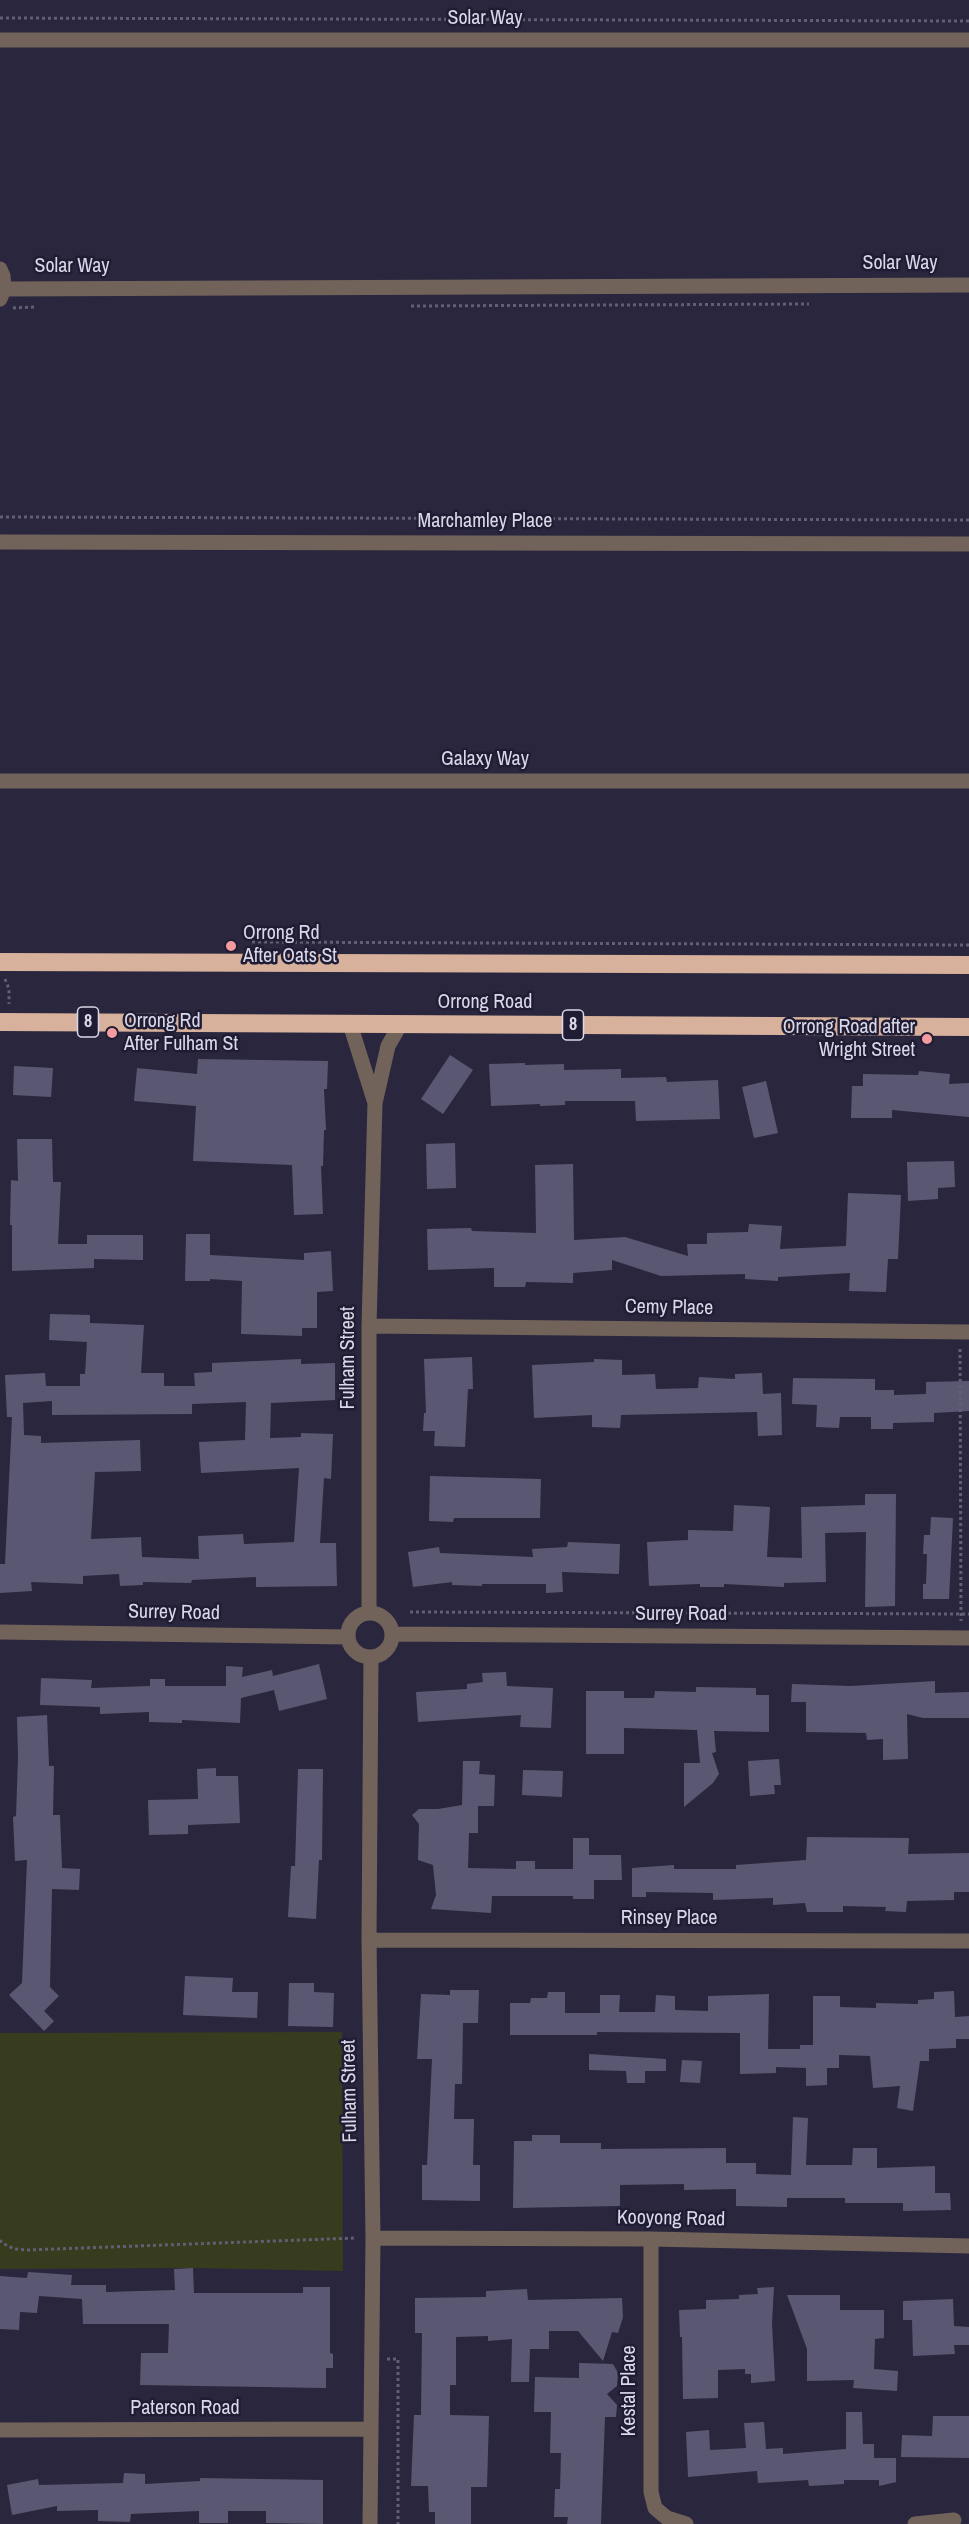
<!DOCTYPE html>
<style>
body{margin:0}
canvas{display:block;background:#29263e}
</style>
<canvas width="969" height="2524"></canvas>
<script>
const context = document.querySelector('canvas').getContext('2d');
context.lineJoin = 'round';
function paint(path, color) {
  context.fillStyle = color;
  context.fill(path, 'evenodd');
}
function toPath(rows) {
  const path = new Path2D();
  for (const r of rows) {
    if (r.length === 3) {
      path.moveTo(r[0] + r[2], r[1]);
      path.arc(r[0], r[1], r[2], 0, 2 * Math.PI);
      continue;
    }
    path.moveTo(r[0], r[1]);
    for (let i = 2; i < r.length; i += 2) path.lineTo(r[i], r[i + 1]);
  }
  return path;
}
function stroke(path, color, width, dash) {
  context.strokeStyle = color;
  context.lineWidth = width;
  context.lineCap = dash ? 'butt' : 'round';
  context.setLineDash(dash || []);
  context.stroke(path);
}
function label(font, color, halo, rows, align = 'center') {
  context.font = font + ' "Archivo Narrow",sans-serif';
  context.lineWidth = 5;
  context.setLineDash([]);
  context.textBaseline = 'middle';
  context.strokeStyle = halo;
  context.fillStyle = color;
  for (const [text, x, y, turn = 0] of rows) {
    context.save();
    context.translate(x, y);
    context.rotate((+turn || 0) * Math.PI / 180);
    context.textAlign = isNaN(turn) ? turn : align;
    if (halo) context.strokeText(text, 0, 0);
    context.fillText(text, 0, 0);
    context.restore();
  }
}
const green = toPath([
 [342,2032,343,2271,193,2268,0,2269,0,2033]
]);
const building = toPath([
 [450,1055,473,1070,443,1114,421,1099],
 [198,1059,328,1061,327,1089,324,1089,326,1130,324,1130,323,1166,321,1166,323,1214,294,1215,292,1165,193,1161,196,1106,134,1101,137,1068,197,1074],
 [525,1063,525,1065,564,1064,564,1070,621,1069,621,1078,666,1077,667,1082,718,1080,720,1119,636,1121,635,1101,565,1101,565,1105,540,1106,540,1104,491,1106,489,1064],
 [14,1066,53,1068,51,1097,13,1095],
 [919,1071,950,1074,949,1084,969,1083,969,1117,892,1110,892,1118,851,1118,852,1086,863,1086,863,1074,918,1075],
 [766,1081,778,1133,754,1138,742,1087],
 [17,1139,52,1139,53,1182,61,1182,58,1244,87,1244,87,1235,143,1235,143,1260,94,1259,94,1268,12,1271,12,1225,10,1225,11,1180,18,1181],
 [455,1143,456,1188,427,1189,426,1144],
 [954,1161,955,1187,938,1188,938,1199,908,1201,907,1162],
 [573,1164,574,1240,625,1237,688,1256,687,1244,707,1244,707,1233,748,1232,749,1224,782,1226,780,1249,846,1246,848,1193,901,1195,898,1259,888,1259,886,1292,849,1291,850,1273,778,1277,778,1281,745,1279,745,1274,661,1276,612,1260,612,1270,573,1273,573,1283,526,1282,525,1287,494,1287,494,1268,428,1270,427,1229,471,1228,472,1231,536,1233,535,1165],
 [186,1234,210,1234,210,1255,304,1260,304,1253,331,1251,333,1291,317,1292,317,1328,302,1328,302,1336,241,1334,242,1281,210,1279,210,1281,185,1281],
 [50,1314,90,1315,90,1323,144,1325,141,1373,164,1373,164,1386,195,1386,194,1373,212,1372,212,1363,301,1359,301,1364,335,1363,335,1400,271,1403,270,1438,301,1437,301,1433,333,1434,331,1479,324,1478,320,1543,336,1543,337,1586,256,1587,256,1577,192,1580,191,1583,143,1582,143,1585,120,1586,119,1574,83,1576,83,1584,31,1582,32,1591,0,1593,0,1564,5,1564,12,1417,7,1417,5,1375,45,1373,46,1386,80,1386,80,1374,85,1374,87,1342,49,1340],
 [52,1401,52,1415,192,1414,192,1404,246,1402,245,1440,199,1442,201,1473,299,1468,294,1542,244,1544,243,1534,198,1536,199,1559,142,1557,141,1537,91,1539,95,1472,141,1471,140,1440,41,1443,41,1436,24,1435,23,1403],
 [472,1357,473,1389,468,1389,465,1447,434,1446,435,1431,423,1431,424,1413,426,1413,424,1359],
 [594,1359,622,1360,622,1375,655,1374,656,1389,698,1388,699,1377,735,1379,735,1374,762,1373,763,1394,781,1393,782,1435,758,1436,757,1412,621,1415,620,1428,592,1427,592,1415,534,1418,532,1365,594,1362],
 [793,1378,875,1379,875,1390,894,1390,894,1395,926,1394,926,1382,969,1381,969,1411,934,1413,934,1422,893,1423,893,1429,871,1429,871,1417,840,1417,839,1428,816,1427,817,1405,792,1404],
 [430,1476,541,1479,540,1518,454,1518,453,1522,429,1521],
 [865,1494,896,1494,895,1606,865,1607,866,1532,825,1533,826,1582,784,1583,784,1587,724,1584,724,1587,700,1587,700,1584,649,1586,647,1542,688,1540,688,1530,733,1531,734,1505,770,1507,767,1557,802,1558,801,1507,865,1505],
 [931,1517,953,1518,949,1599,923,1599,923,1584,926,1584,927,1554,923,1554,924,1535,930,1535],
 [568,1542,620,1544,619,1574,562,1572,563,1592,546,1593,546,1584,482,1584,482,1586,452,1585,452,1582,413,1587,408,1552,439,1547,440,1553,533,1557,532,1549,567,1547],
 [319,1664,327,1699,279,1711,274,1690,241,1698,240,1723,182,1720,182,1723,149,1722,149,1712,100,1714,100,1707,40,1705,41,1678,92,1680,91,1688,150,1686,150,1679,165,1679,165,1686,226,1686,226,1666,243,1667,242,1677,272,1670,273,1676],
 [506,1672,507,1686,553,1688,551,1728,520,1727,521,1715,418,1722,416,1692,467,1689,467,1684,483,1682,482,1673],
 [935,1681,935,1693,969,1692,969,1718,923,1718,907,1714,908,1759,883,1760,883,1739,867,1740,866,1733,806,1732,806,1702,791,1702,792,1684,851,1686],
 [696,1687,756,1688,756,1695,769,1695,769,1732,714,1731,716,1752,712,1753,719,1774,713,1783,684,1807,684,1763,700,1763,697,1730,624,1728,624,1754,586,1754,586,1691,624,1691,624,1698,654,1698,655,1691,696,1692],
 [47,1715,49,1766,54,1766,53,1815,60,1815,62,1868,80,1869,79,1890,52,1889,50,1987,59,1996,44,2011,54,2021,44,2031,9,1995,22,1983,27,1860,15,1861,13,1817,16,1816,18,1757,17,1717],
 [779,1759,781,1785,774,1785,775,1794,750,1796,748,1761],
 [463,1761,480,1761,479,1774,495,1775,494,1806,478,1806,478,1833,469,1833,468,1868,516,1869,516,1861,535,1861,535,1869,573,1869,573,1838,589,1838,589,1855,621,1855,622,1880,594,1880,594,1899,573,1899,573,1896,492,1896,491,1913,431,1909,436,1895,433,1865,418,1860,419,1824,412,1815,419,1809,438,1809,462,1805],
 [216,1768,216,1776,238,1776,240,1823,188,1825,188,1834,149,1835,148,1800,198,1799,197,1769],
 [298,1769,323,1769,322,1860,319,1860,316,1919,288,1917,291,1866,295,1866],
 [523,1770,563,1771,562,1797,522,1795],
 [807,1837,909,1838,908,1854,969,1853,969,1892,954,1892,954,1900,907,1901,906,1912,885,1911,886,1907,843,1906,843,1912,807,1912,805,1903,773,1905,773,1898,713,1900,713,1893,646,1892,646,1897,632,1897,632,1868,674,1865,674,1869,736,1869,736,1865,806,1860],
 [185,1976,233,1978,232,1992,258,1992,257,2018,183,2015],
 [289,1983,314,1983,314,1992,334,1993,333,2027,288,2026],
 [450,1990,479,1990,478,2023,463,2023,462,2084,455,2084,454,2119,474,2119,473,2165,480,2165,480,2201,422,2200,422,2165,427,2165,432,2059,417,2059,421,1994,450,1995],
 [954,1991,955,2017,969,2016,969,2039,956,2039,956,2048,929,2049,929,2061,920,2061,913,2111,897,2108,900,2086,873,2088,870,2056,839,2055,839,2068,827,2068,827,2085,806,2086,806,2068,776,2067,776,2073,740,2074,740,2033,597,2032,597,2035,510,2035,510,2003,530,2003,531,1998,547,1998,548,1992,565,1992,565,2013,600,2013,600,1995,620,1995,619,2012,655,2012,656,1995,675,1996,675,2010,708,2011,708,1996,769,1994,768,2049,800,2049,800,2045,813,2045,813,1996,840,1996,840,2007,876,2008,876,2003,918,2004,918,2000,934,1999,934,1992],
 [589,2054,666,2059,666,2071,645,2071,645,2083,627,2083,626,2071,589,2070],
 [682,2060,702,2061,700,2083,680,2082],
 [793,2117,808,2118,806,2165,852,2165,853,2148,877,2148,877,2168,935,2166,935,2193,950,2193,951,2210,903,2211,903,2203,845,2203,845,2198,787,2198,787,2207,736,2206,736,2189,684,2190,684,2184,620,2185,620,2206,513,2208,514,2141,532,2141,532,2135,560,2135,560,2143,601,2143,601,2149,726,2148,726,2163,756,2163,756,2174,791,2175],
 [193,2268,194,2293,303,2293,303,2287,330,2287,330,2353,333,2354,333,2368,326,2368,326,2388,140,2385,141,2353,168,2353,169,2324,83,2324,82,2299,39,2296,37,2313,20,2312,19,2330,0,2329,0,2276,27,2278,28,2272,72,2275,71,2285,106,2285,106,2292,175,2290,174,2269],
 [774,2287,772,2323,775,2381,751,2383,751,2374,745,2374,745,2369,718,2370,718,2398,683,2399,682,2337,680,2337,679,2310,706,2309,706,2300,739,2299,739,2295,758,2294,757,2288],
 [527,2289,528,2300,622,2298,623,2317,618,2333,612,2332,603,2361,578,2331,549,2331,549,2349,530,2349,529,2382,511,2382,512,2339,488,2341,488,2336,456,2337,456,2385,450,2385,450,2415,489,2416,487,2487,471,2487,471,2524,435,2524,435,2512,429,2512,428,2486,411,2486,414,2415,421,2415,422,2333,415,2333,415,2298,486,2297,486,2291],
 [787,2295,840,2295,840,2310,884,2310,884,2338,875,2339,874,2369,898,2371,897,2391,853,2388,854,2380,807,2381,807,2349],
 [953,2299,954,2326,969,2327,969,2345,954,2345,955,2354,913,2356,912,2320,903,2320,903,2301],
 [579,2363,613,2364,618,2373,617,2386,607,2394,617,2405,616,2417,605,2417,601,2524,567,2524,568,2517,554,2517,555,2489,560,2489,561,2453,550,2453,551,2412,534,2412,535,2377,579,2378],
 [846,2412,862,2412,863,2444,874,2444,874,2458,896,2458,896,2482,879,2486,879,2480,844,2480,844,2484,809,2486,808,2480,758,2483,757,2471,688,2477,686,2432,709,2430,710,2450,746,2448,744,2423,764,2422,766,2449,783,2448,783,2454,846,2449],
 [933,2416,969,2416,969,2458,901,2457,902,2435,932,2436],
 [124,2473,145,2474,145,2484,200,2481,200,2478,323,2480,323,2524,266,2523,266,2511,228,2511,228,2523,199,2523,199,2511,131,2514,130,2522,98,2521,98,2510,57,2511,57,2506,12,2515,7,2485,38,2479,39,2485,123,2483]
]);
const path = toPath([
 [0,18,969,21],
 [411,306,809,304],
 [13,308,35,307],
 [0,517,969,520],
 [252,942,969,945],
 [5,979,9,989,9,1004],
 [960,1349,961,1621],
 [410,1612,969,1614],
 [0,2240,2,2243,15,2249,27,2250,356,2238],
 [387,2359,398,2359,398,2524]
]);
const minor = toPath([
 [0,40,969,40],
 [0,269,3,276,4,289,0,299],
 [4,289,969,285],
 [0,542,969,544],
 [0,781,969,781],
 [350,1024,375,1103],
 [369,1326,969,1332],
 [369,1613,369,1326,375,1103,388,1046,400,1025],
 [370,1635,22],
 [0,1632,348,1637],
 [393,1634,969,1638],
 [369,1940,969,1941],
 [373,2238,651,2239,969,2246],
 [651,2239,651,2492,655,2508,667,2518,686,2524],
 [0,2430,370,2429],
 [370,2524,373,2238,369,1940,371,1657],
 [915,2524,954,2520]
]);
const highway = toPath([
 [0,962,969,965],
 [0,1022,969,1027]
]);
const markers = [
 [231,946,6,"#f49b9f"],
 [112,1033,6,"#f49b9f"],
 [927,1039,6,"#f49b9f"]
];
const shields = [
 [88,1022,21],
 [573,1025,21]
];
const shieldNames = [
 ["8",88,1022],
 ["8",573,1025]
];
const streetNames = [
 ["Solar Way",485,19],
 ["Solar Way",900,264],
 ["Solar Way",72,267],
 ["Marchamley Place",485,522],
 ["Galaxy Way",485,760],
 ["Orrong Road",485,1003],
 ["Cemy Place",669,1308,1],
 ["Fulham Street",349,1358,-90],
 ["Surrey Road",174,1613,1],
 ["Surrey Road",681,1615],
 ["Rinsey Place",669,1919],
 ["Fulham Street",350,2091,-91],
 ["Kooyong Road",671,2219,1],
 ["Kestal Place",630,2391,-90],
 ["Paterson Road",185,2409]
];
const poiNames = [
 ["Orrong Rd",243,934],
 ["After Oats St",243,957],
 ["Orrong Rd",124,1022],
 ["After Fulham St",124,1045],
 ["Orrong Road after",915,1028,"right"],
 ["Wright Street",915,1051,"right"]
];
paint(green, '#383c1e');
paint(building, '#5a5772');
stroke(path, '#615f74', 3, [3, 3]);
stroke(minor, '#72635a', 15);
stroke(highway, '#d7b19c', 18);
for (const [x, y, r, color] of markers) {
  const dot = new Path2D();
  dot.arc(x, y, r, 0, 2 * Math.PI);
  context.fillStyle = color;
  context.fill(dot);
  stroke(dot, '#201c34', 2);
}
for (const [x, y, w] of shields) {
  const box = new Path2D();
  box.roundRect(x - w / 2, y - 15, w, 30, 4.5);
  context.fillStyle = '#201c34';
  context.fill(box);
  stroke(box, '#d9d8e8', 1.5);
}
label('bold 18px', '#d9d8e8', null, shieldNames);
label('20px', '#d9d8e8', '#201c34', streetNames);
label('20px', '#d9d8e8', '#201c34', poiNames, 'left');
</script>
